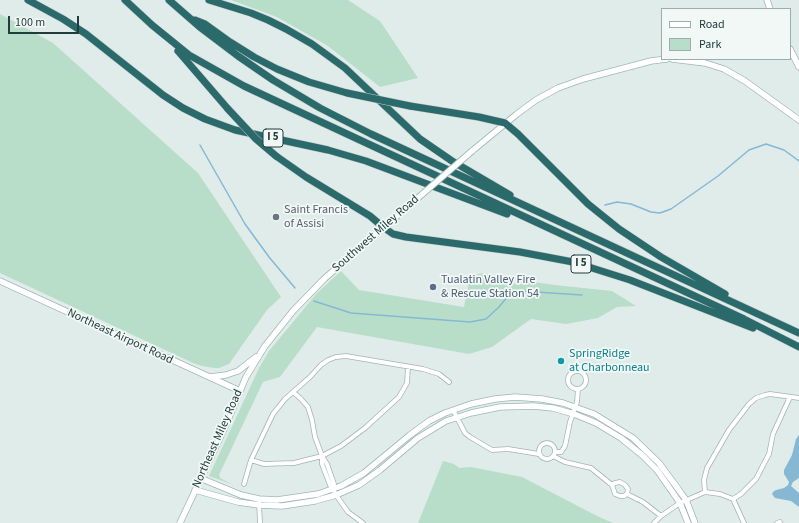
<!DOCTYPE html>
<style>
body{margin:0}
#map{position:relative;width:799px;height:523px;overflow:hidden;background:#e0ece9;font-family:"Source Sans 3",sans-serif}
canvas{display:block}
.legend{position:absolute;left:661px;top:8px;width:130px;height:52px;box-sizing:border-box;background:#f1f8f6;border:1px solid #9dadab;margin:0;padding:5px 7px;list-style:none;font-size:12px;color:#203d3b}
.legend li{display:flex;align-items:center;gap:8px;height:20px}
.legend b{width:20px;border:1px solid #9dadab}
.scale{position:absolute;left:8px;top:16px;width:71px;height:18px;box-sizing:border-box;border:2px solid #203d3b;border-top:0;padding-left:5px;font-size:12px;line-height:14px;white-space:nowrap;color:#203d3b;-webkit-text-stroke:3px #f1f8f6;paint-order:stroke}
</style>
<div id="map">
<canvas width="799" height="523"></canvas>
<ul class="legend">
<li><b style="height:5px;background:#fff"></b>Road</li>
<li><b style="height:11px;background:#b8deca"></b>Park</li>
</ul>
<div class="scale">100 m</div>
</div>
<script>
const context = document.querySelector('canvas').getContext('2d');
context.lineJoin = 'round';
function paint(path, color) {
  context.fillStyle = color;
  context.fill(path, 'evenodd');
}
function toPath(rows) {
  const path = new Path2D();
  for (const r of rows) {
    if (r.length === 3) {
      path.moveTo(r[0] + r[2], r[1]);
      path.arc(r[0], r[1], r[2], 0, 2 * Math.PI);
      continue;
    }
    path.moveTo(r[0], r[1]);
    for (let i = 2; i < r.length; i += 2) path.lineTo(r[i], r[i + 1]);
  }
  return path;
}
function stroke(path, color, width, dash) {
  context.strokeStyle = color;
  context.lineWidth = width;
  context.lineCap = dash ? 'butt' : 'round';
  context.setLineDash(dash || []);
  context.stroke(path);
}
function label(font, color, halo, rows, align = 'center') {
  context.font = font + ' "Source Sans 3",sans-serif';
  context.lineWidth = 3.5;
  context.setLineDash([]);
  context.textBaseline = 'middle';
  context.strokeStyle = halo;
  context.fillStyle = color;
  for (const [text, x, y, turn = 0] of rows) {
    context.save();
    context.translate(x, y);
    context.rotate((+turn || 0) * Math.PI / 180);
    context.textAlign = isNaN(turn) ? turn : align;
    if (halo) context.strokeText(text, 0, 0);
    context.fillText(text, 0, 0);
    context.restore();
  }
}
const green = toPath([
 [231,0,348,0,380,21,418,78,380,87,328,46,277,17],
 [0,14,53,43,198,173,281,297,267,310,229,364,219,368,214,368,202,366,193,363,0,273],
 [341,271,359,290,464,307,469,282,473,276,478,274,484,273,498,277,505,281,519,285,526,281,555,285,612,291,636,306,617,307,598,318,566,324,531,319,492,347,469,354,317,327,280,377,263,382,219,475,220,478,234,485,209,476,259,368,269,351,317,293],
 [443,461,454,464,459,468,471,467,522,477,597,516,613,523,418,523]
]);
const water = toPath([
 [799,435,799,478,793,482,791,486,799,493,799,507,791,501,775,498,772,494,773,492,776,490,784,488,788,485,789,482,784,474,784,470,792,455,796,439]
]);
const stream = toPath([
 [200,145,245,224,269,257,295,288],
 [605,205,617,202,631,204,651,212,660,213,671,209,718,176,749,150,766,144,784,150,799,161],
 [314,301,351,313,470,322,486,319,499,307,508,296,521,291,582,295]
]);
const street = toPath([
 [577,380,9],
 [293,392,301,399,308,407,312,420,315,437,322,456,327,464,334,484,333,489,336,495,348,512,363,523],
 [453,410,465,433,470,437,492,450,508,449,539,454],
 [547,451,8],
 [555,452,561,452,565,446,570,422,577,402,578,389],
 [553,456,565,462,591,468,612,485,615,494,620,496,624,496,627,494,628,489,625,485,620,482,615,483,612,485],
 [322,457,322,464,330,485,333,489],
 [251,460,264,464,294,463,322,456,341,446,365,428,399,397,407,383,408,367],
 [244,484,251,460,273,414,285,399,310,377,321,365,328,360,336,357,346,356,423,369,439,374,449,382],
 [705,492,704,480,707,468,729,430,749,404,756,398,765,395,770,394,799,398],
 [627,494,643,502,661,516],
 [733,499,741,494,756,479,769,454,773,434,790,397],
 [259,503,260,523],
 [654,523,661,516,680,503,705,492,720,494,733,499,744,523],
 [777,523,780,522]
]);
const secondary = toPath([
 [767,0,770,9],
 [790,49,799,67],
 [672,59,705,63,724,69,745,81,799,120],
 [472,151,517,114,536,100,558,88,583,79,651,61,667,59],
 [0,281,240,391],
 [210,377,226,375,238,371,256,357],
 [200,478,241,495,259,499,277,500,318,494,341,486,364,473,410,435,429,421,445,413,471,404,495,399,515,397,542,399,563,403,594,414,633,438,659,463,676,486,686,500,695,523],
 [195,490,238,502,259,505,282,506,315,501,336,495,359,485,380,470,418,438,446,421,471,413,500,407,533,406,553,408,574,414,596,423,621,438,642,455,657,470,680,503,688,523],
 [180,523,225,427,246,377,265,346,293,311,324,279,419,197]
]);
const highway = toPath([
 [28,0,63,19,86,34,163,95,183,108,205,119,235,130,328,150,366,161,507,214],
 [125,0,152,25,189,55,244,86,744,319,799,347],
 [169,0,201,28,238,56,273,80,320,108,371,134,799,333],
 [209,0,251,13,268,20,286,29,312,44,345,68,420,139,452,161,510,195],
 [195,20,205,24,230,42,254,57,277,69,309,82,347,93],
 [178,51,228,109],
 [410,106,479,117,505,123,518,134,588,204,619,229,661,257,725,294],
 [276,156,306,177,370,216,383,227,393,234,406,237,520,252,573,262,630,280,753,328]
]);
const secondaryBridge = toPath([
 [419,197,472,151]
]);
const highwayBridge = toPath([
 [347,93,410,106],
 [228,109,256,139,276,156]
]);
const markers = [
 [276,217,4,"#6b7280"],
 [433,287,4,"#5c6f8a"],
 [561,361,4,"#0f9aa8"]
];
const shields = [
 [273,138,20],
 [581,264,20]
];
const shieldNames = [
 ["I 5",273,138],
 ["I 5",581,264]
];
const worshipNames = [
 ["Saint Francis",284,210],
 ["of Assisi",284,224]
];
const streetNames = [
 ["Southwest Miley Road",376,234,-41],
 ["Northeast Airport Road",120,337,25],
 ["Northeast Miley Road",218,439,-66]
];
const serviceNames = [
 ["Tualatin Valley Fire",441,280],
 ["& Rescue Station 54",441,294]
];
const cultureNames = [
 ["SpringRidge",569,354],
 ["at Charbonneau",569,368]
];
paint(green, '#b8deca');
paint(water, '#86b8d3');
stroke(stream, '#86b8d3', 1.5);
stroke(street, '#a3b4b1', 5.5);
stroke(secondary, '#9eb8b4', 7);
stroke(highway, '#c1c9c8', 8);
stroke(street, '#fff', 4);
stroke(secondary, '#fff', 5.5);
stroke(highway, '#2b6a6a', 7);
stroke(secondaryBridge, '#9eb8b4', 7, []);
stroke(highwayBridge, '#c1c9c8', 8, []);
stroke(secondaryBridge, '#fff', 5.5);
stroke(highwayBridge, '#2b6a6a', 7);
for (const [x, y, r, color] of markers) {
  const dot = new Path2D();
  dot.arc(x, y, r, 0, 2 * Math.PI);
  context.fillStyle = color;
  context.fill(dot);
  stroke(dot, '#f1f8f6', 1.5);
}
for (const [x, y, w] of shields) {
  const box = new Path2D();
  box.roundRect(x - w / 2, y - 9, w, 18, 3);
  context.fillStyle = '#f1f8f6';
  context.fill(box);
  stroke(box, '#203d3b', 1);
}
label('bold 11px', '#203d3b', null, shieldNames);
label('12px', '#5b616d', '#f1f8f6', worshipNames, 'left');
label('12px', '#203d3b', '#f1f8f6', streetNames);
label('12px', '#4e5e75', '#f1f8f6', serviceNames, 'left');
label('12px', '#0d838f', '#f1f8f6', cultureNames, 'left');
</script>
